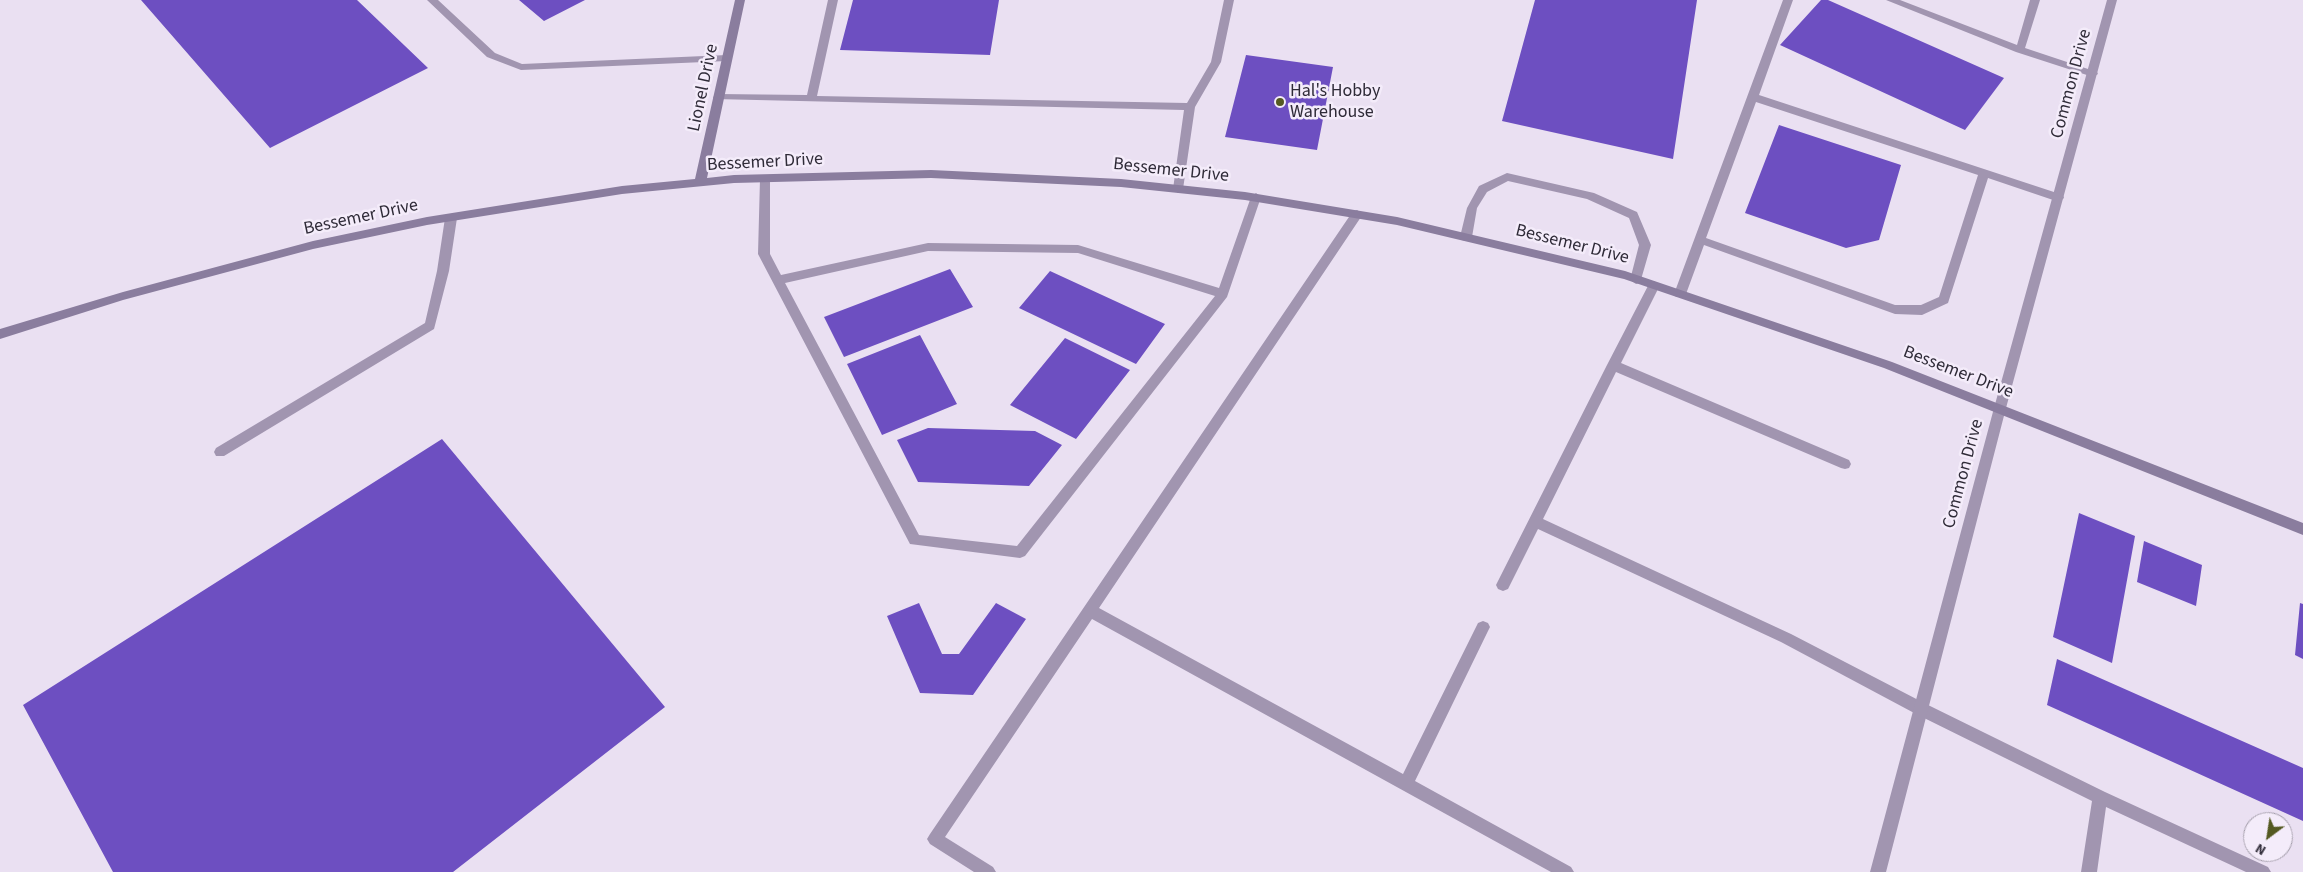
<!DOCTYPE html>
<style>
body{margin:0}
#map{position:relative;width:2303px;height:872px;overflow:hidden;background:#eae0f2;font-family:"Source Sans 3",sans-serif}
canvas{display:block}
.north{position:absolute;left:2243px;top:812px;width:50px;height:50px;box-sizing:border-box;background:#f4ecfa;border:1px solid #a59fac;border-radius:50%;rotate:211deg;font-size:14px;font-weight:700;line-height:20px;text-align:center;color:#2f2b38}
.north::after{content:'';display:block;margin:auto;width:18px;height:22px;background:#545921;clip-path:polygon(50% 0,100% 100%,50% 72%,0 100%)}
</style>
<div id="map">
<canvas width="2303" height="872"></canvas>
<div class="north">N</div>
</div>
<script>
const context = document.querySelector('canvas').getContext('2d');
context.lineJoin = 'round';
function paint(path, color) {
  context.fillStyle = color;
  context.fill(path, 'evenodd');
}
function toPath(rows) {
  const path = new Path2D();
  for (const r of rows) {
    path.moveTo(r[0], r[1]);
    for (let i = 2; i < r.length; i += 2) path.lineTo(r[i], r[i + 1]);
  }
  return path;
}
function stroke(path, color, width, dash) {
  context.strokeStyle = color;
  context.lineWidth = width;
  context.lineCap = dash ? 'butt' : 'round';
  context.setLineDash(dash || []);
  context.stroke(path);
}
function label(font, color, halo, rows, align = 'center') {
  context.font = font + ' "Source Sans 3",sans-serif';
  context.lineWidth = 5;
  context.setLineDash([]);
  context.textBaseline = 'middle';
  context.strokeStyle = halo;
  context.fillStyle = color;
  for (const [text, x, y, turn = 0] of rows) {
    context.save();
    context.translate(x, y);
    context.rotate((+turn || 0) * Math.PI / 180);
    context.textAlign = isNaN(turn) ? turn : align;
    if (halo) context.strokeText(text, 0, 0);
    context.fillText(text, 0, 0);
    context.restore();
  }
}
const building = toPath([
 [141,0,357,0,428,68,270,148],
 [519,0,585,0,544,21],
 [853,0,999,0,990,55,840,50],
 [1535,0,1697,0,1673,159,1502,121],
 [1821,0,1828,0,2004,78,1965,130,1780,45],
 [1246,55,1333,67,1317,150,1225,137],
 [1779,125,1901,165,1879,240,1846,248,1745,213],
 [950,269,973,307,844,357,824,317],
 [1050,271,1165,324,1136,364,1019,308],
 [920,335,957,404,882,435,847,364],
 [1065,338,1130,370,1076,439,1010,405],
 [928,428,1035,431,1062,445,1029,486,918,482,897,440],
 [442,439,665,707,453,872,113,872,23,705],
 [2079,513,2135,536,2112,663,2053,637],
 [2144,541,2202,565,2196,606,2137,582],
 [919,603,942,654,959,654,996,603,1026,619,973,695,920,693,887,616],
 [2300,603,2303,604,2303,659,2295,655],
 [2057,659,2303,768,2303,821,2047,705]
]);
const lane = toPath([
 [427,0,438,0,495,53,522,64,727,55,732,58,727,61,521,70,487,57,427,0],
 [828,0,838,0,817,96,1187,103,1211,62,1224,0,1234,0,1221,62,1195,107,1183,189,1178,193,1173,189,1184,110,714,99,713,97,718,94,807,95,828,0],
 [1783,0,1793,0,1759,95,2063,195,2064,198,2059,202,1988,178,1948,303,1922,315,1895,314,1704,245,1686,294,1684,297,1676,297,1674,294,1783,0],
 [1756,102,1978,175,1939,297,1921,305,1895,305,1706,238,1756,102],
 [1886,0,1900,0,2017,45,2030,0,2040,0,2025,48,2097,72,2098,74,2093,77,2016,52,1886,0],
 [1507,173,1594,193,1637,212,1651,245,1640,283,1636,284,1630,280,1639,245,1629,218,1587,199,1508,181,1487,192,1477,208,1472,237,1466,241,1462,240,1460,237,1467,208,1479,186,1507,173],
 [765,175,770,179,770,254,781,275,928,243,1078,245,1219,288,1251,197,1256,193,1261,197,1227,297,1025,556,1020,558,910,544,758,254,760,179,765,175],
 [928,251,1078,253,1215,296,1017,546,919,535,785,283,928,251],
 [1357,210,1363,214,1361,217,1099,608,1403,774,1478,623,1483,621,1488,623,1490,627,1488,631,1415,781,1571,867,1574,872,1551,872,1092,619,945,837,993,867,996,872,974,872,930,844,927,839,930,834,1353,211,1357,210],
 [451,214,457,218,449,271,434,329,224,456,216,456,214,452,216,448,425,323,437,271,445,218,451,214],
 [1654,281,1660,285,1621,363,1849,460,1851,464,1849,468,1845,469,1841,468,1616,372,1543,519,1791,634,1926,704,2105,792,2268,867,2271,872,2246,872,2106,807,2097,872,2081,872,2092,801,1916,714,1781,642,1538,529,1508,589,1503,591,1498,589,1496,585,1498,581,1607,365,1650,282,1654,281]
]);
const street = toPath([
 [2107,0,2117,0,2006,408,1886,872,1870,872,1994,408,2107,0]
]);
const secondary = toPath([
 [735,0,745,0,707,178,734,175,931,170,1121,179,1245,192,1397,217,1625,271,1892,362,2303,523,2303,535,1884,368,1624,279,1397,225,1245,200,1121,187,931,178,734,183,622,194,427,225,313,249,123,300,0,339,0,329,123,292,313,241,427,217,622,186,695,179,735,0]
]);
const markers = [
 [1280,102,5,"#545921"]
];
const streetNames = [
 ["Common Drive",2072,84,-75],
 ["Lionel Drive",704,88,-78],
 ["Bessemer Drive",765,163,-3],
 ["Bessemer Drive",1171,171,6],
 ["Bessemer Drive",361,218,-12],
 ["Bessemer Drive",1572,245,14],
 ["Bessemer Drive",1958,373,21],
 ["Common Drive",1964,474,-75]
];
const poiNames = [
 ["Hal's Hobby",1290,92],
 ["Warehouse",1290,113]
];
paint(building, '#6d4fc1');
paint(lane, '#a195b0');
paint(street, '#a195b0');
paint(secondary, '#8a7d9e');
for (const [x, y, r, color] of markers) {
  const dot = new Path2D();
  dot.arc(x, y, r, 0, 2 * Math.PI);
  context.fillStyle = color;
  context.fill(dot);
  stroke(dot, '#f4ecfa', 2);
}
label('18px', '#2f2b38', '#f4ecfa', streetNames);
label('18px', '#2f2b38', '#f4ecfa', poiNames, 'left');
</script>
